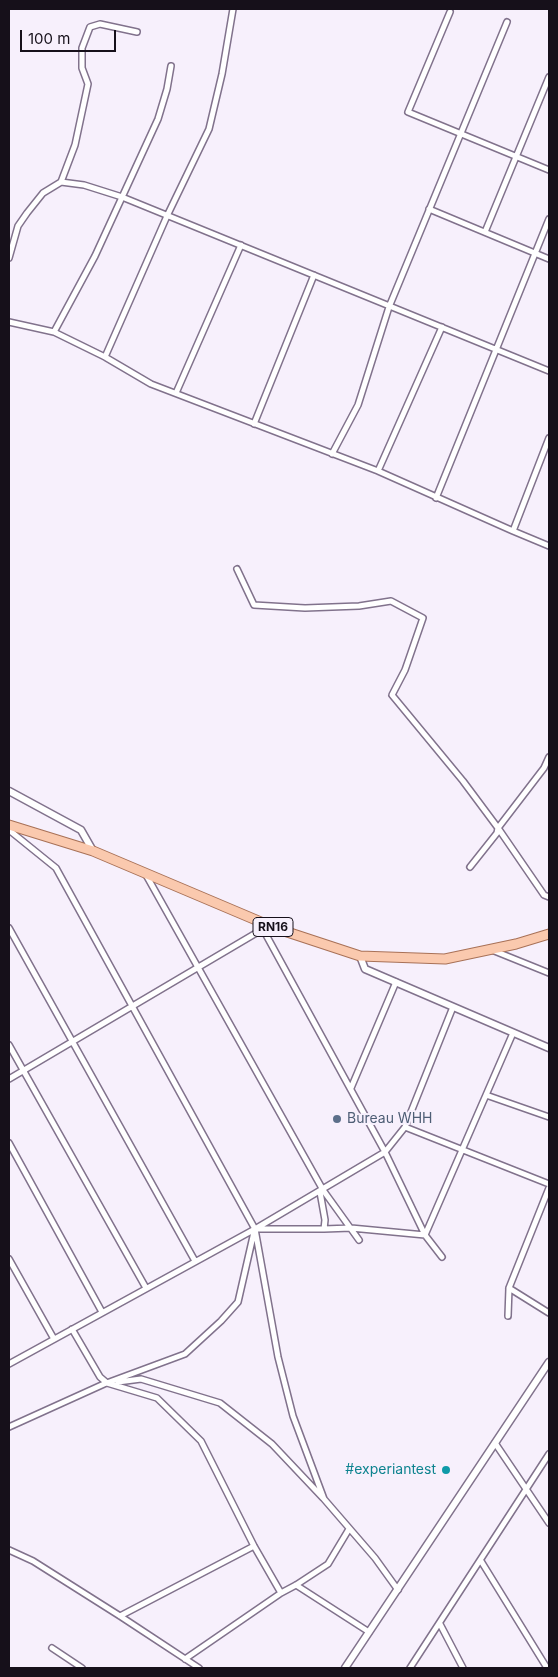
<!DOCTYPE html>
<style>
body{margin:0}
#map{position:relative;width:558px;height:1677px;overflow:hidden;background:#f7f0fc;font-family:Inter,sans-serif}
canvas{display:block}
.frame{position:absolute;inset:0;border:10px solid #16101a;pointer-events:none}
.scale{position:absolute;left:20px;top:30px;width:96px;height:22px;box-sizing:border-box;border:2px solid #16101a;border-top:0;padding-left:6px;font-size:15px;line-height:18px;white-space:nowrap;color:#16101a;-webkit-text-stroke:4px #f7f0fc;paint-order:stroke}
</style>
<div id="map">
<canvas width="558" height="1677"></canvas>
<div class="frame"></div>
<div class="scale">100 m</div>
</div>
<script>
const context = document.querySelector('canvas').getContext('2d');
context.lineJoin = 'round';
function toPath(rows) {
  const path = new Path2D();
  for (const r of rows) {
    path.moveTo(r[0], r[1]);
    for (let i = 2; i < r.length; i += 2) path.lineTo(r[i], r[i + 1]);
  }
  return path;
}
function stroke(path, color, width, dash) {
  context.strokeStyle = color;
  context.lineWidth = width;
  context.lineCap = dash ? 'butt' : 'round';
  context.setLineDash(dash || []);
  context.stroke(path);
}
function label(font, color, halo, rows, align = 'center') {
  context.font = font + ' Inter,sans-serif';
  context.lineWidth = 4;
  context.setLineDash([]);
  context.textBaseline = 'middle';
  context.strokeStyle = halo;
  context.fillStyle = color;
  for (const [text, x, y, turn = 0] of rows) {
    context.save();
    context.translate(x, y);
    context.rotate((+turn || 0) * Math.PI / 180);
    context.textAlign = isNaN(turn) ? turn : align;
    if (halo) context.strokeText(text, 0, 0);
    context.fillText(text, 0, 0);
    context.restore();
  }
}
const minor = toPath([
 [450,12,408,112,549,170],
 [61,182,84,185,122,197,549,371],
 [429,209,549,259],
 [485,232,549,77],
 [9,258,18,226,27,213,43,193,61,182,75,145,88,84,82,68,82,48,90,27,100,24,137,32],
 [9,322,54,332,105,357,151,384,378,471,513,531,549,546],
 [54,332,95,256,158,119,167,89,171,66],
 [105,357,167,216,209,129,222,74,233,9],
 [176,393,241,245],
 [254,424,314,275],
 [332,454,358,405,389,307,507,22],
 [378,471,442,327],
 [436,498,549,219],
 [513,531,549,438],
 [237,569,254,605,305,608,359,606,391,601,423,618,405,670,392,695,463,781,498,828,544,895,549,897],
 [9,830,56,868,255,1229,278,1357,293,1416,324,1499,375,1558,398,1590],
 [470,867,497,833,498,828,544,768,549,757],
 [145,873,323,1190,359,1240],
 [259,922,385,1152,425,1235,442,1257],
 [9,928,195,1261],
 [492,950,549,973],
 [9,1045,146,1288],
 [9,1079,263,929],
 [351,1088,396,982],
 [486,1095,549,1117],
 [405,1127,549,1184],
 [9,1143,102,1312],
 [320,1192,325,1220,324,1229],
 [256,1229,324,1229,351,1228,425,1235,513,1033],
 [9,1259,54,1339],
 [509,1288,549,1188],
 [508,1316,509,1288,549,1313],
 [72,1329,100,1377,107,1383,157,1398,201,1441,254,1546,281,1593],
 [9,1364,255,1229,385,1152,405,1127,453,1007],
 [118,1382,141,1379,220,1403,272,1444,323,1498],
 [9,1427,104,1384,185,1354,221,1321,238,1302,254,1232],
 [495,1443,549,1523],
 [9,1550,33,1561,120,1616,199,1668],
 [481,1561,547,1668],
 [296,1585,369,1632],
 [120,1616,254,1546],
 [440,1624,463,1668],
 [52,1648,82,1668],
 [185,1659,281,1593,296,1585,328,1564,349,1529],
 [410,1668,549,1454]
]);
const tertiary = toPath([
 [9,791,81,830,93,851],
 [360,956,365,969,549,1048],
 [345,1668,549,1362]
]);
const primary = toPath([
 [9,825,93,851,275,928,360,956,445,959,516,944,549,934]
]);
const markers = [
 [337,1119,5,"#5c6f8a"],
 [446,1470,5,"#0f9aa8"]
];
const shields = [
 [273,927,40]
];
const shieldNames = [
 ["RN16",273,927]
];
const serviceNames = [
 ["Bureau WHH",347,1119]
];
const cultureNames = [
 ["#experiantest",436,1470]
];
stroke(minor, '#81728c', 8);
stroke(tertiary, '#81728c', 9);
stroke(primary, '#a87157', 11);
stroke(minor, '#fff', 5);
stroke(tertiary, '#fff', 6);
stroke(primary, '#fac9ae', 9);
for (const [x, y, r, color] of markers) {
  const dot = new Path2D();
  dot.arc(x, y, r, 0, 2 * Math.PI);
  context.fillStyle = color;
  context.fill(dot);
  stroke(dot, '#f7f0fc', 2);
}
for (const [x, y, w] of shields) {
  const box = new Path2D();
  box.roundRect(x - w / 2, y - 9.5, w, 19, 4);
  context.fillStyle = '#f7f0fc';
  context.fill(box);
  stroke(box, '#16101a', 1);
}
label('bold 12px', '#16101a', null, shieldNames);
label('14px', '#4e5e75', '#f7f0fc', serviceNames, 'left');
label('14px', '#0d838f', '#f7f0fc', cultureNames, 'right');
</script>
